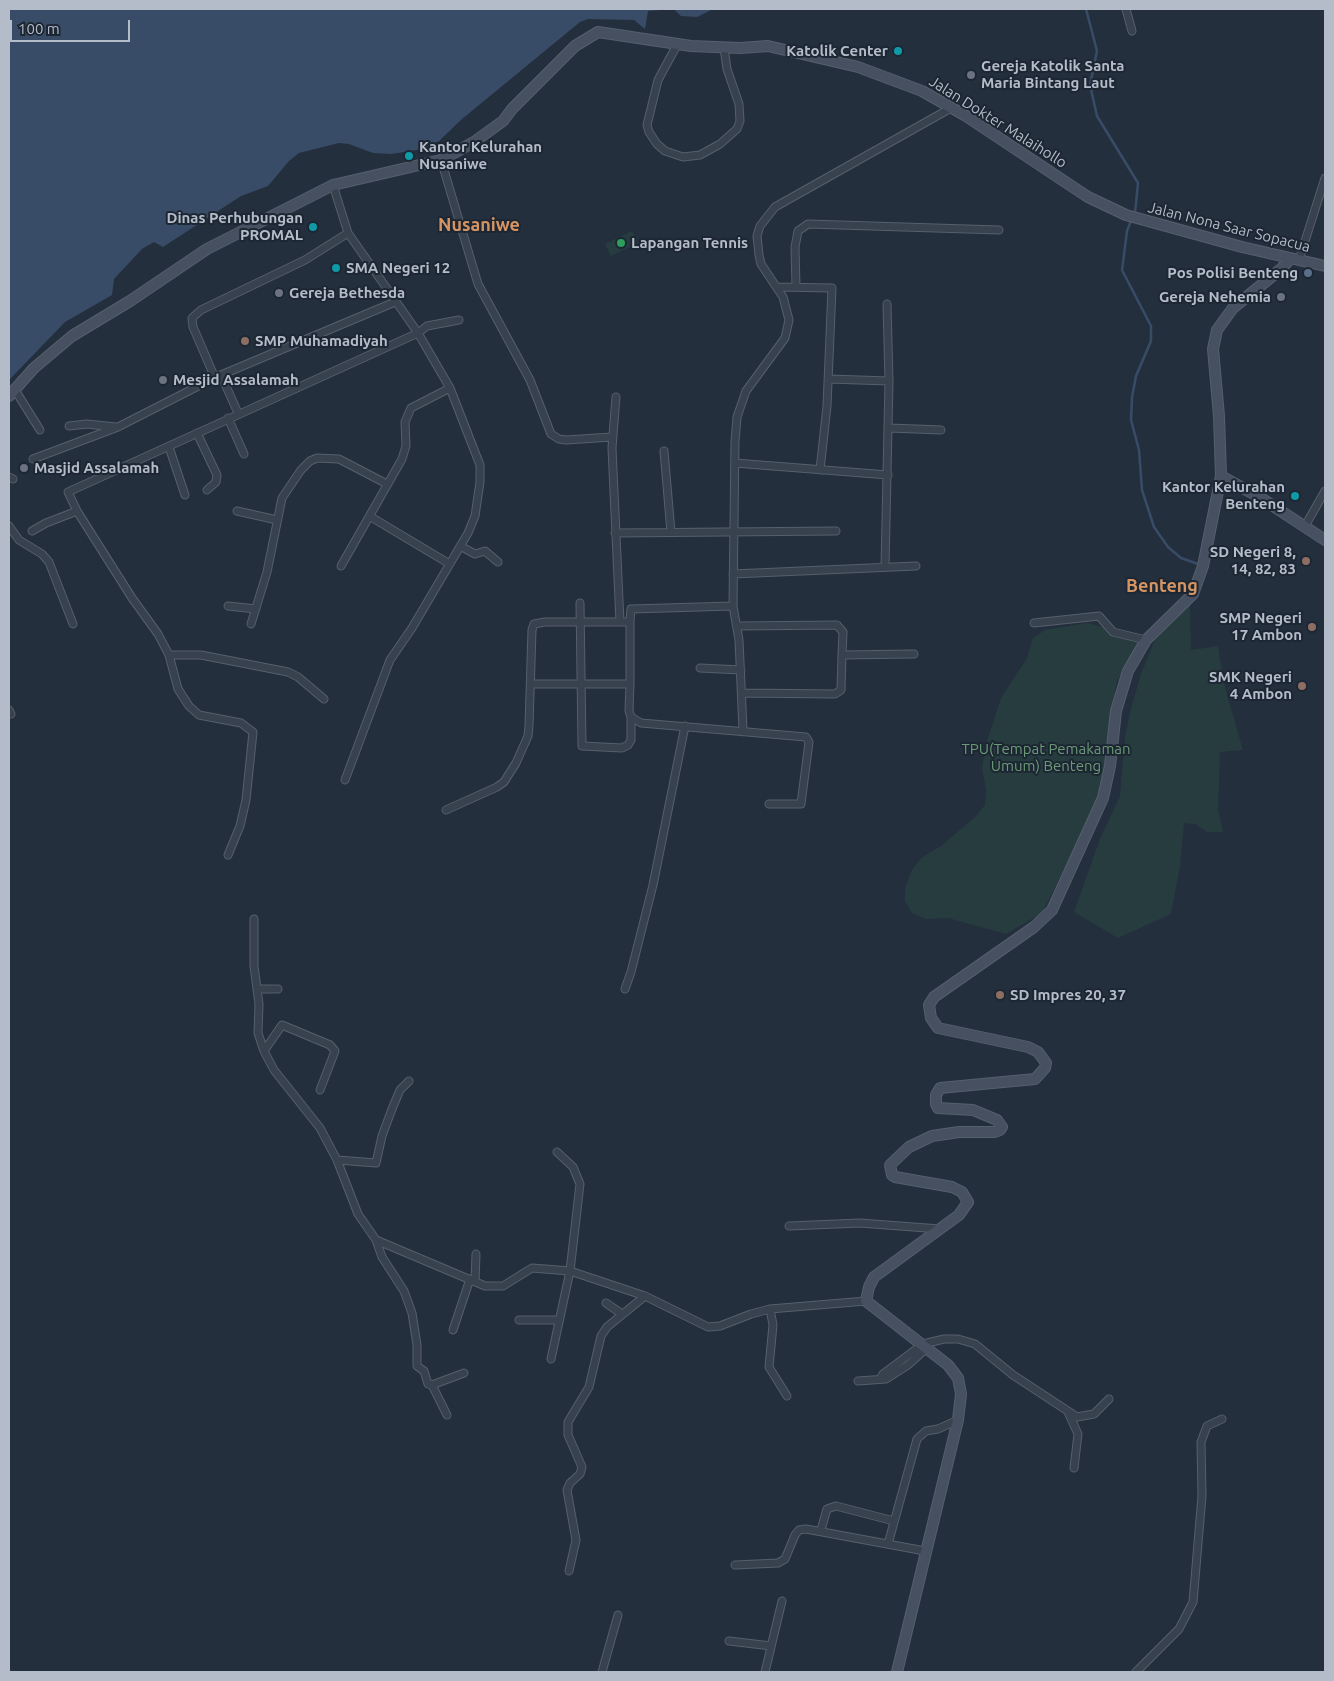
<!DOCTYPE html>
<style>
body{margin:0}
#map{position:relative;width:1334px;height:1681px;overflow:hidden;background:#242f3e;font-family:Ubuntu,sans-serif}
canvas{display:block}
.frame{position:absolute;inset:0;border:10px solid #b4bcc9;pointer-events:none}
.scale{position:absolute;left:10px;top:20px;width:120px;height:22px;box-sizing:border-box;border:2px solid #b4bcc9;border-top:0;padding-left:6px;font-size:15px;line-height:18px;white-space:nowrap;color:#b4bcc9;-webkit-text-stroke:4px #1d2633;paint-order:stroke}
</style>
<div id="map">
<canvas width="1334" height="1681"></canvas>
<div class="frame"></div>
<div class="scale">100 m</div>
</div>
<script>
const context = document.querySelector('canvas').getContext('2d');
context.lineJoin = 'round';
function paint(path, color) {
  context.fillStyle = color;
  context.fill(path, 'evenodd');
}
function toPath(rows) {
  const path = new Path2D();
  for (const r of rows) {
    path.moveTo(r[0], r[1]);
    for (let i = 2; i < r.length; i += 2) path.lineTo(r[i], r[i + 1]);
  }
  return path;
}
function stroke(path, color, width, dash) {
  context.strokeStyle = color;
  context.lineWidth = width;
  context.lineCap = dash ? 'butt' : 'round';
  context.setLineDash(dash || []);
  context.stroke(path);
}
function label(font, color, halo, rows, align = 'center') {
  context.font = font + ' Ubuntu,sans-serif';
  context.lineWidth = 4;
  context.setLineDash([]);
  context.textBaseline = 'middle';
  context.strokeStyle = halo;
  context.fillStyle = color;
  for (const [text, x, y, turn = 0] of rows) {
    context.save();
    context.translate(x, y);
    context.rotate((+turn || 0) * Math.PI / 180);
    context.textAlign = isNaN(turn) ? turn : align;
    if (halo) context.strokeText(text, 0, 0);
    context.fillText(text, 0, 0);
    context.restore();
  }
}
const green = toPath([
 [632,231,638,243,611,256,605,244],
 [1190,601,1191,650,1218,646,1224,684,1243,750,1220,752,1218,809,1223,832,1207,832,1195,824,1184,823,1180,866,1171,914,1118,938,1074,912,1100,839,1120,796,1125,738,1131,708,1141,674,1158,632],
 [1087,623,1141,637,1134,653,1117,681,1111,710,1109,762,1099,799,1042,913,1006,934,948,918,926,919,912,913,905,901,905,888,912,870,921,858,941,846,974,818,985,805,986,790,982,768,986,744,1001,698,1027,658,1033,638,1045,630]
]);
const water = toPath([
 [9,9,674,9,648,11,645,29,634,20,588,19,580,22,462,119,439,141,423,149,391,154,373,153,349,144,339,143,299,153,289,161,268,186,241,196,163,247,154,242,142,249,114,279,112,295,65,322,9,380],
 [674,9,713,9,697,17,681,16]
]);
const stream = toPath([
 [1086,9,1097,51,1090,85,1097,116,1138,183,1135,213],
 [1132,218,1127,231,1122,270,1151,326,1151,341,1136,376,1132,397,1131,420,1139,450,1142,490,1154,527,1168,547,1181,558,1201,565]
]);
const street = toPath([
 [1126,9,1132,31],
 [677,45,658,80,647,125,649,132,657,144,665,151,683,157,700,155,720,144,737,129,740,121,739,104,727,69,724,48],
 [441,160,478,284,530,380,551,434,559,439,566,440,612,437],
 [333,185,348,233,418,333,427,326,459,320],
 [1299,260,1325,178],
 [778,287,832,288,827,406,820,470],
 [796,287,795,247,798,231,808,224,999,230],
 [887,304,889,381],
 [215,378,193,327,192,318,201,310,305,260,348,233],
 [829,379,889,381,885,567],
 [15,390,40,430],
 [616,397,612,448,620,622],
 [238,413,221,375,395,302],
 [228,418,244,454],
 [69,426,87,424,116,427],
 [889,428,941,430],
 [197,433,217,475,216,482,207,490],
 [169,447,185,495],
 [664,451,671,532],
 [33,459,118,427,218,376],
 [735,463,888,475],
 [9,477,13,479],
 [237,511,277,520],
 [371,517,448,563],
 [9,526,19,540,42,554,49,562,73,624],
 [1305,526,1325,491],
 [32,531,46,523,77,511],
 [615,533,836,531],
 [460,546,475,554,485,551,498,562],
 [341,566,402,459,406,446,405,422,411,408,450,388],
 [733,574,916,566],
 [580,603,582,746,622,748,628,745,631,740,631,717],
 [228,606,256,609],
 [1034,623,1099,616,1113,632,1146,640],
 [251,624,267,572,282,498,301,470,310,461,317,458,339,459,387,484],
 [737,626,837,625,843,632,842,655],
 [169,655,178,689,189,706,199,715,241,723,253,732,246,800,240,826,228,855],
 [700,668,741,670],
 [531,684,630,684,630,622],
 [630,684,629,711,631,717,641,723,806,737,809,742,801,804,769,804],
 [742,693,835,694,841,690,842,655,914,654],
 [324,699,298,677,288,672,201,655,169,655,158,634,132,598,77,511,68,492,418,333,450,388,480,465,480,482,475,516,468,533,412,628,390,660,345,780],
 [9,710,11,714],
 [743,730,739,640,733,606,735,442,737,417,746,391,785,338,789,320,783,297,761,264,759,255,757,236,760,226,775,207,951,108],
 [446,810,497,787,504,782,516,763,528,736,529,726,532,630,534,624,545,622,630,622,631,609,733,606],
 [254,919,254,966,259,1004,258,1033,264,1051,274,1070,320,1128,337,1160,358,1214,376,1240,485,1286,503,1286,532,1268,570,1271,645,1296,708,1327,720,1326,751,1314,770,1309,866,1301],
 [257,989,278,989],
 [625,989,631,972,653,885,685,726],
 [264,1051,282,1025,330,1045,335,1051,320,1090],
 [337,1160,376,1163,382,1136,392,1109,400,1090,409,1081],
 [789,1226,860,1223,940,1229],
 [376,1240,382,1257,404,1291,412,1313,417,1345,417,1366,424,1371,428,1384,432,1385,464,1373],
 [475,1282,476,1254],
 [606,1303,622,1314],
 [770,1309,773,1325,769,1367,787,1396],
 [519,1320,559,1320],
 [453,1330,470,1279],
 [551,1359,570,1271,580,1184,573,1167,557,1152],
 [880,1379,883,1374,923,1344,944,1339,958,1339,975,1344,1013,1375,1077,1417,1094,1414,1109,1399],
 [858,1381,886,1379,908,1365,928,1347],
 [432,1385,447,1415],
 [1068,1412,1078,1434,1074,1468],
 [821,1530,827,1509,836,1506,894,1521],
 [888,1544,917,1439,926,1431,938,1429,958,1420],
 [735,1565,778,1563,785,1559,795,1535,799,1530,806,1529,925,1551],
 [569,1571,576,1540,567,1490,570,1483,580,1474,582,1467,568,1435,568,1422,589,1387,601,1336,607,1327,645,1296],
 [729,1641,771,1646],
 [602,1672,618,1615],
 [765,1672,782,1601],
 [1136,1672,1179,1629,1193,1602,1202,1496,1201,1442,1207,1426,1222,1419]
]);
const secondary = toPath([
 [9,396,34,368,72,336,130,301,207,249,333,185,441,160,474,142,503,121,512,109,575,46,598,32,691,46,740,48,768,46,858,67,922,91,966,116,1088,197,1126,215,1242,247,1325,266],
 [1221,476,1261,498,1325,540],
 [897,1672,958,1420,961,1394,958,1378,948,1365,866,1301,869,1287,874,1277,959,1215,968,1202,962,1192,952,1187,895,1177,892,1175,890,1165,909,1147,932,1136,959,1132,995,1132,1000,1130,1002,1127,997,1120,973,1110,938,1108,936,1104,936,1095,940,1088,1035,1079,1045,1068,1046,1063,1038,1052,1028,1047,938,1028,931,1018,929,1005,934,997,1034,927,1052,910,1103,798,1110,766,1116,711,1128,671,1146,640,1193,594,1203,566,1221,476,1219,416,1213,349,1217,330,1233,308,1281,269,1290,259]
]);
const markers = [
 [898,51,5,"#0f9aa8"],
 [971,75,5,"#6b7280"],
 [409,156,5,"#0f9aa8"],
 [313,227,5,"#0f9aa8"],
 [621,243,5,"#2e9e5b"],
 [336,268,5,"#0f9aa8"],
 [1308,273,5,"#5c6f8a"],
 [279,293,5,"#6b7280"],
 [1281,297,5,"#6b7280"],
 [245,341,5,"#8d6e63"],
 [163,380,5,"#6b7280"],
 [24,468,5,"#6b7280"],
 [1295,496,5,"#0f9aa8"],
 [1306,561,5,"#8d6e63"],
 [1312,627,5,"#8d6e63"],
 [1302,686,5,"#8d6e63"],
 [1000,995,5,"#8d6e63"]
];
const poiNames = [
 ["Katolik Center",888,51,"right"],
 ["Gereja Katolik Santa",981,66],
 ["Maria Bintang Laut",981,83],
 ["Kantor Kelurahan",419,147],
 ["Nusaniwe",419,164],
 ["Dinas Perhubungan",303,218,"right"],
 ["PROMAL",303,235,"right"],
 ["Lapangan Tennis",631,243],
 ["SMA Negeri 12",346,268],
 ["Pos Polisi Benteng",1298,273,"right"],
 ["Gereja Bethesda",289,293],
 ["Gereja Nehemia",1271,297,"right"],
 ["SMP Muhamadiyah",255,341],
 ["Mesjid Assalamah",173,380],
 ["Masjid Assalamah",34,468],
 ["Kantor Kelurahan",1285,487,"right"],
 ["Benteng",1285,504,"right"],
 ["SD Negeri 8,",1296,552,"right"],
 ["14, 82, 83",1296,569,"right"],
 ["SMP Negeri",1302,618,"right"],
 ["17 Ambon",1302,635,"right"],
 ["SMK Negeri",1292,677,"right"],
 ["4 Ambon",1292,694,"right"],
 ["SD Impres 20, 37",1010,995]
];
const streetNames = [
 ["Jalan Dokter Malaihollo",998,122,32],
 ["Jalan Nona Saar Sopacua",1229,227,14]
];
const parkNames = [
 ["TPU(Tempat Pemakaman",1046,749],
 ["Umum) Benteng",1046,766]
];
const quarterNames = [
 ["Nusaniwe",479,225],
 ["Benteng",1162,586]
];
paint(green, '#263c3f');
paint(water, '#394c67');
stroke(stream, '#394c67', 2.5);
stroke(street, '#565f6c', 9);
stroke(secondary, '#565f6c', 12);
stroke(street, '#38414e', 7);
stroke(secondary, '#465061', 10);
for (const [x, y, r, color] of markers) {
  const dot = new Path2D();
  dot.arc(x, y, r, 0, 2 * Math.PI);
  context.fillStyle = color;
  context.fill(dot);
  stroke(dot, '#1d2633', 2);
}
label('bold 15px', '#b4bcc9', '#1d2633', poiNames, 'left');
label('15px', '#b4bcc9', '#1d2633', streetNames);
label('15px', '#6b9a76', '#1d2633', parkNames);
label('bold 18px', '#d59563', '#1d2633', quarterNames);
</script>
